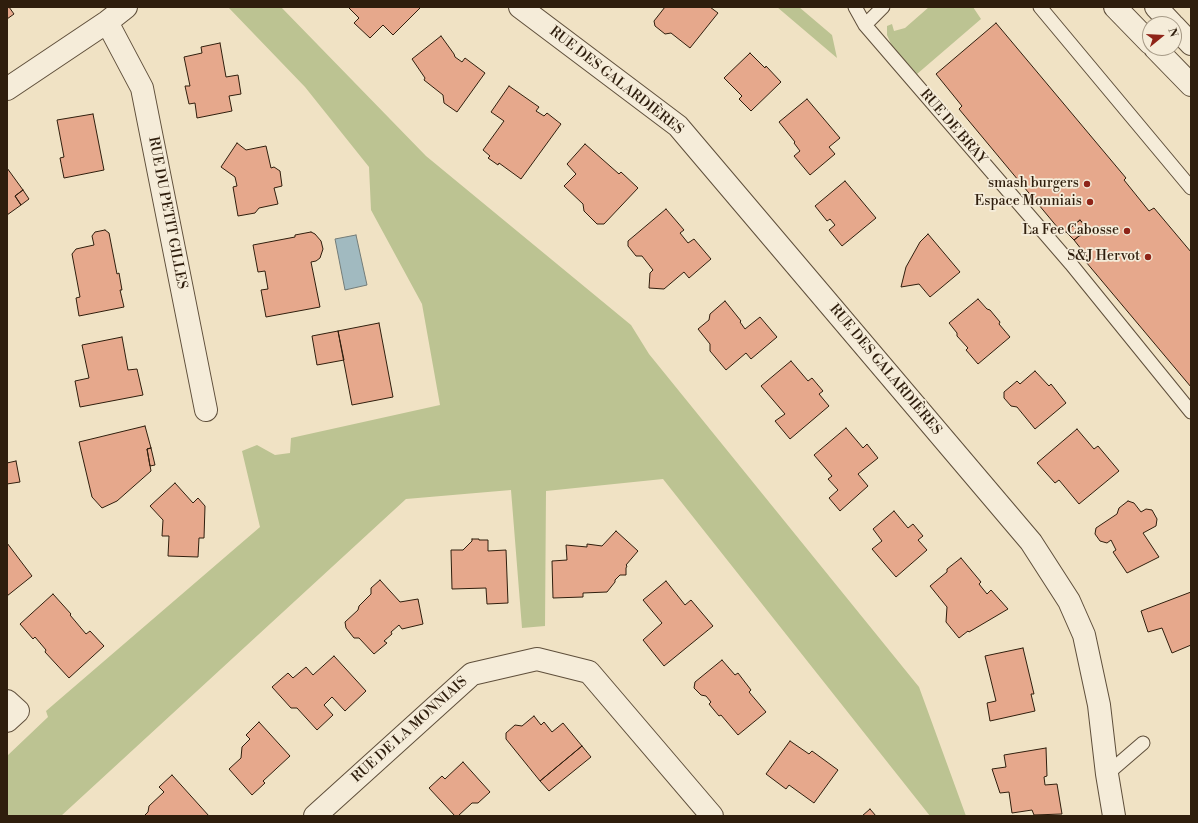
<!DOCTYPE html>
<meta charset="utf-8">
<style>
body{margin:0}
#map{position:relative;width:1198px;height:823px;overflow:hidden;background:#f0e2c4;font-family:"Libre Bodoni",serif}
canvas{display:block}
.frame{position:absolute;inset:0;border:8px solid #2f1e0d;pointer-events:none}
.north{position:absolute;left:1142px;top:16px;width:40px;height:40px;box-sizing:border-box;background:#f5ecd9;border:1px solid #a69a87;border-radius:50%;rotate:72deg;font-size:11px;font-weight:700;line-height:16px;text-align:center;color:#2f1e0d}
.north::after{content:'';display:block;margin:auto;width:14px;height:18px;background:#8f2418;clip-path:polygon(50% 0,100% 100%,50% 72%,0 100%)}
</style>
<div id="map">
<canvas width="1198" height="823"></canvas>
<div class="frame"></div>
<div class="north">N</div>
</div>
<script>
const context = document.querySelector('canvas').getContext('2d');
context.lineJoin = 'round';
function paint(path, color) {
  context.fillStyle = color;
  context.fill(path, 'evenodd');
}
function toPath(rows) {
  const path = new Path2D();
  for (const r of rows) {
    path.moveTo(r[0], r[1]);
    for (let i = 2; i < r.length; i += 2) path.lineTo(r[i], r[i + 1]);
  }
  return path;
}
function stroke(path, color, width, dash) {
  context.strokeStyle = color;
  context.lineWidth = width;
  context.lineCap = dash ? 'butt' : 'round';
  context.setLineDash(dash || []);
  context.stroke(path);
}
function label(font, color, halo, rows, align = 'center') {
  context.font = font + ' "Libre Bodoni",serif';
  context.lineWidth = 3.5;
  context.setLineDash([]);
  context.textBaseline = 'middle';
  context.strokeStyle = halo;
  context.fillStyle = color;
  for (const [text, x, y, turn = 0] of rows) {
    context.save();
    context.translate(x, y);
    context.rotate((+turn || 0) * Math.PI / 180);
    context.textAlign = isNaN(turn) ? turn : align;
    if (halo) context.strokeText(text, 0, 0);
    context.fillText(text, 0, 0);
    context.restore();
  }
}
const green = toPath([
 [228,7,281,7,426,156,631,325,649,354,919,687,966,816,930,816,663,479,546,491,545,626,522,628,511,490,406,499,61,816,7,816,7,756,48,717,46,711,260,527,242,451,257,445,275,455,290,453,291,438,440,405,422,304,371,210,369,167,305,87],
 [777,7,799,7,832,35,837,58],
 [929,7,973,7,981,19,917,74,892,46,887,35,887,26,892,24,894,31,905,28]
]);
const water = toPath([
 [356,235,367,285,345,290,335,239,356,235]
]);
const building = toPath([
 [7,7,9,7,14,14,7,19,7,7],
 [348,7,421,7,393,35,383,25,370,38,354,23,359,18,348,7],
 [665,7,710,7,718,13,690,48,671,33,665,34,655,26,654,21,665,7],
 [996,23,1126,178,1124,180,1149,211,1154,208,1191,252,1191,387,1086,262,1089,259,1074,240,1088,229,1080,220,1063,234,959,109,962,106,936,74,996,23],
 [441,36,454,54,455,57,462,62,465,58,485,73,457,112,444,103,443,95,424,80,425,78,412,59,441,36],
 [220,43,226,77,238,75,241,94,229,96,232,111,197,118,195,103,189,104,185,86,190,86,184,57,202,53,201,47,220,43],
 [750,53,765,68,766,66,781,82,751,111,739,99,742,96,724,78,750,53],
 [509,86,539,107,536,111,544,116,547,113,561,124,521,179,499,163,498,165,488,158,490,156,483,150,504,121,491,112,509,86],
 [807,99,840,138,829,147,835,154,810,175,794,156,800,151,794,143,795,142,779,122,807,99],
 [93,114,104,170,64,178,60,158,64,157,57,120,93,114],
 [237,143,246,150,266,146,271,168,274,167,280,171,282,186,274,188,278,204,259,208,255,213,238,216,233,187,237,186,235,177,221,167,237,143],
 [585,144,619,174,621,172,638,188,604,224,597,224,584,211,583,204,564,186,576,174,567,164,585,144],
 [7,168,23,190,15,196,21,205,7,215,7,168],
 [845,181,876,218,842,246,829,230,835,225,830,219,827,221,815,206,845,181],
 [23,190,29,199,21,205,15,196,23,190],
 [666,209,684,230,680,233,688,243,694,239,711,259,689,278,684,272,664,289,649,288,650,273,653,270,642,256,636,256,628,246,628,241,666,209],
 [1080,220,1088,229,1074,240,1066,232,1080,220],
 [105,230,109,233,117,274,119,273,122,290,120,290,124,307,79,316,76,298,80,297,72,254,76,249,94,245,92,236,95,232,105,230],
 [311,232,315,234,321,241,323,249,320,258,316,261,311,262,320,307,266,317,261,290,268,289,265,271,258,272,253,245,295,237,295,235,311,232],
 [928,234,960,272,930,297,919,284,901,287,906,267,920,242,928,234],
 [978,299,987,309,990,310,1000,322,999,324,1010,337,978,364,966,350,968,348,957,336,957,333,949,323,978,299],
 [725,301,741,321,740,322,745,329,760,317,777,337,751,359,746,353,726,370,710,351,710,344,698,329,709,320,710,314,725,301],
 [379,323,393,397,352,405,338,331,379,323],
 [338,331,344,360,317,365,312,336,338,331],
 [122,337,128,370,137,369,143,395,80,407,75,381,89,378,82,345,122,337],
 [791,361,808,381,812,378,823,391,819,394,829,406,790,439,775,421,785,414,761,386,791,361],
 [1035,371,1049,386,1051,384,1066,403,1035,429,1017,407,1011,406,1004,398,1004,392,1017,381,1020,384,1035,371],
 [145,426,151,448,147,449,151,471,117,501,102,508,92,497,79,442,145,426],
 [846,428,863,448,867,444,878,458,858,474,868,486,840,511,829,498,838,490,828,479,832,476,814,455,846,428],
 [1077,429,1094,449,1098,446,1119,471,1079,504,1059,480,1055,483,1037,463,1077,429],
 [151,448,155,465,150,466,147,449,151,448],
 [16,461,20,482,7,484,7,463,16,461],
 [175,483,193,503,198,498,205,506,204,538,199,538,198,557,168,556,169,536,162,536,163,520,150,506,175,483],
 [1128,501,1134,503,1141,512,1146,509,1152,510,1157,519,1156,526,1143,533,1159,557,1127,573,1113,552,1116,550,1111,540,1107,543,1100,541,1095,534,1096,528,1117,514,1119,508,1128,501],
 [894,511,908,528,913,524,923,536,918,540,927,550,896,577,872,549,882,541,873,529,894,511],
 [616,531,638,551,626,565,627,566,626,568,626,575,620,575,615,580,615,582,607,592,583,593,583,597,553,598,552,561,567,560,566,545,587,547,587,544,602,546,616,531],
 [472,539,479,539,479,540,488,540,488,551,506,550,508,603,487,604,486,588,452,589,451,550,463,550,472,541,472,539],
 [7,543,32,576,7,596,7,543],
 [961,558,981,582,979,584,987,594,991,590,1008,609,969,632,968,631,959,638,946,622,947,607,930,586,947,572,947,569,961,558],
 [380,580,400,602,418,599,423,624,402,629,399,625,391,632,392,634,384,641,387,643,374,654,359,638,354,638,346,628,345,622,358,610,359,606,371,594,371,588,380,580],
 [666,581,685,605,691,600,713,626,664,666,643,640,662,623,643,600,666,581],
 [1191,592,1191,645,1172,653,1162,628,1148,632,1141,611,1191,592],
 [53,594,71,614,70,615,86,634,90,631,104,646,69,678,45,652,46,650,35,637,33,639,20,624,53,594],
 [1023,648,1034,694,1031,694,1035,711,990,721,987,703,996,701,985,656,1023,648],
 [334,656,366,691,345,711,332,697,324,705,333,715,317,730,297,708,291,708,272,687,288,673,293,678,306,667,313,675,334,656],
 [722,660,735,675,738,673,751,690,749,692,766,712,738,735,721,715,719,716,709,704,711,702,706,696,701,695,694,688,695,682,722,660],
 [534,716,541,725,544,722,552,732,563,723,582,746,540,781,506,739,506,733,515,725,522,726,534,716],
 [259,722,290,756,263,781,265,783,252,795,229,769,241,758,242,747,250,739,246,735,259,722],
 [790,741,809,754,812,751,838,770,814,803,789,785,786,789,766,774,790,741],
 [582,746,591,757,549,791,540,781,582,746],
 [1046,748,1047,776,1044,777,1045,785,1057,784,1062,814,1034,815,1032,810,1012,813,1009,792,1000,793,992,769,1006,767,1004,755,1046,748],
 [463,762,490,792,478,803,472,803,458,816,455,816,429,788,442,776,445,779,463,762],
 [172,775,209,816,144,816,148,812,149,806,164,792,159,787,172,775],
 [870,809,876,816,862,816,870,809]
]);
const service = toPath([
 [855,7,865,25,1071,264,1191,412],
 [1040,7,1191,188],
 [865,25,883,7],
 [1107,774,1143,743]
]);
const minor = toPath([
 [520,7,678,126,1031,542,1069,601,1084,635,1099,705,1107,774,1114,816],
 [107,22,142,88,206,410],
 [7,89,107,22,126,7],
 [7,701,18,711,7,721],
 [315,816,472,674,537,659,589,672,712,816]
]);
const tertiary = toPath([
 [1115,7,1150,43],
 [1156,7,1172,24],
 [1174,26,1191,44],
 [1155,48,1191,85]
]);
const markers = [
 [1087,184,4,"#8f2418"],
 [1090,202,4,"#8f2418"],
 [1127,231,4,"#8f2418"],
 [1148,257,4,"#8f2418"]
];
const streetNames = [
 ["RUE DES GALARDIÈRES",616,81,38],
 ["RUE DE BRAY",953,127,49],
 ["RUE DU PETIT GILLES",167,213,79],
 ["RUE DES GALARDIÈRES",885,370,50],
 ["RUE DE LA MONNIAIS",410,730,-42]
];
const poiNames = [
 ["smash burgers",1079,184],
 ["Espace Monniais",1082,202],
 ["La Fee Cabosse",1119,231],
 ["S&J Hervot",1140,257]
];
paint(green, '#bcc392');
paint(water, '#a1bac0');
stroke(water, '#737c78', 1);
paint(building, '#e6a88c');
stroke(building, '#2f1e0d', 1);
stroke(service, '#5f4f3b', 15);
stroke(minor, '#5f4f3b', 24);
stroke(tertiary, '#5f4f3b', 24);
stroke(service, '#f5ecd9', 13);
stroke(minor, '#f5ecd9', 22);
stroke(tertiary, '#f5ecd9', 22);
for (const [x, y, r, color] of markers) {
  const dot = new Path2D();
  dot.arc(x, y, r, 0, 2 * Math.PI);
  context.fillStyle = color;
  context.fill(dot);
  stroke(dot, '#f5ecd9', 1.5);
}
label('14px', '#2f1e0d', '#f5ecd9', streetNames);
label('14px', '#2f1e0d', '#f5ecd9', poiNames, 'right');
</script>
